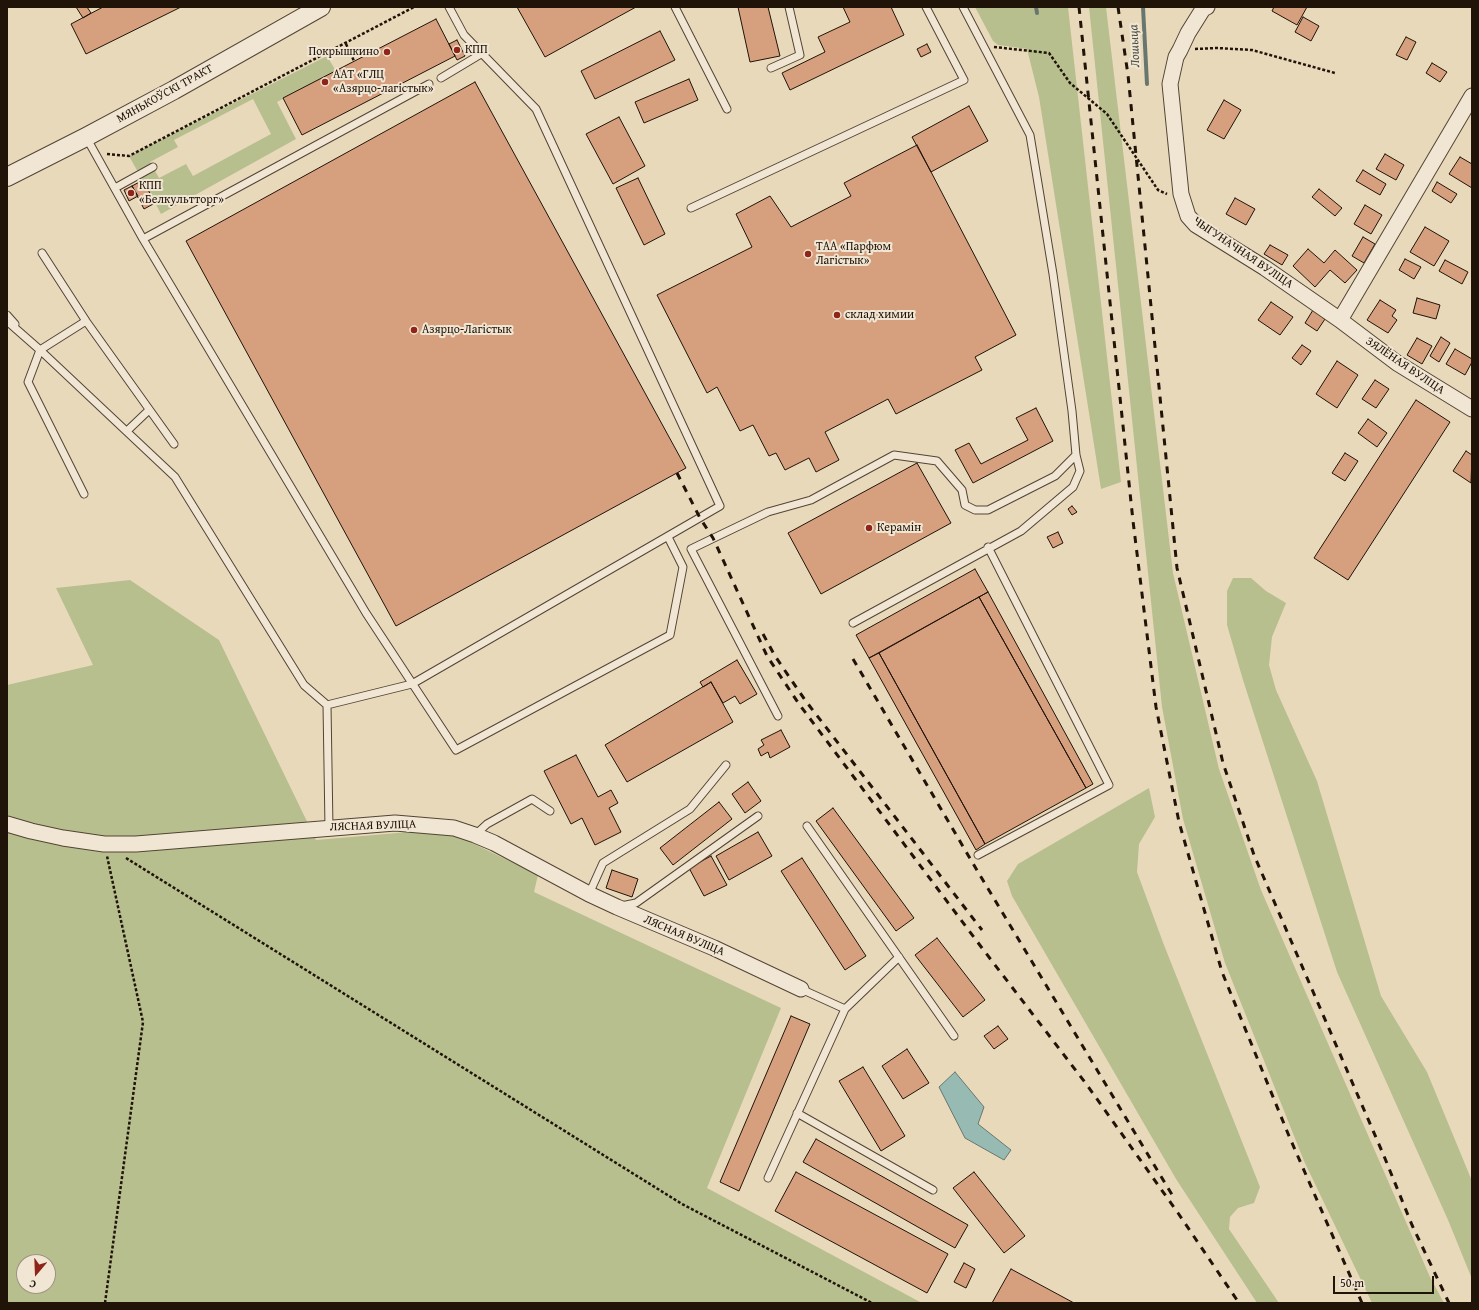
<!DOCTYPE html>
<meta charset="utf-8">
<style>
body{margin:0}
#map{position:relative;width:1479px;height:1310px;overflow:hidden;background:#e9d9bb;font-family:"Gentium Book Plus",serif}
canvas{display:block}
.frame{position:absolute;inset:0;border:8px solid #201308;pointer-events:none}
.north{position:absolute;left:16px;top:1254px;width:40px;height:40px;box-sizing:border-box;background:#f1e6d3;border:1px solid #9d9282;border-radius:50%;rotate:199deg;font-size:11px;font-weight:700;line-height:16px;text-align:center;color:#201308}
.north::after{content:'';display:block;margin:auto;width:14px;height:18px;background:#8f2418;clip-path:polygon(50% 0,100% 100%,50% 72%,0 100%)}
.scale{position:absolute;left:1333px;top:1276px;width:101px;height:18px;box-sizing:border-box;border:2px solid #201308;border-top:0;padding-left:5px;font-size:12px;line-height:14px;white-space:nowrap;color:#201308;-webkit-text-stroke:3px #f1e6d3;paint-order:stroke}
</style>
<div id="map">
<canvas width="1479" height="1310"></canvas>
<div class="frame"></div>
<div class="north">С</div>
<div class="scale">50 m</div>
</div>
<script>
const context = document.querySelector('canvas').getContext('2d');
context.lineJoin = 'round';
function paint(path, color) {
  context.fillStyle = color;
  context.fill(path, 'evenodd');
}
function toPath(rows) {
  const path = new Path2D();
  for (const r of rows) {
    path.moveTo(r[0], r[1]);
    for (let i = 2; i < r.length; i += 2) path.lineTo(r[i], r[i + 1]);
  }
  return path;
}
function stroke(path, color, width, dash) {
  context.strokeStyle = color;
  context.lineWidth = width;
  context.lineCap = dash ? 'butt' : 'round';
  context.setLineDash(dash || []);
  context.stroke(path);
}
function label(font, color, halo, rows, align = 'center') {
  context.font = font + ' "Gentium Book Plus",serif';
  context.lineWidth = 4;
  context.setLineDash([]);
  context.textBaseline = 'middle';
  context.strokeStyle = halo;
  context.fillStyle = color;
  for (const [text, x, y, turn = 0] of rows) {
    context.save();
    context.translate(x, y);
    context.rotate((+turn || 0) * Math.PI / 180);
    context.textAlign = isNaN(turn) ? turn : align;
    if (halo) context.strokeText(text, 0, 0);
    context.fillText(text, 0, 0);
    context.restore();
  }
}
const green = toPath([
 [975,7,1068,7,1121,482,1101,489,1039,97,1027,49,998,45,993,41],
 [1089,7,1106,7,1173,573,1219,769,1261,890,1430,1277,1444,1303,1372,1303,1304,1161,1225,963,1183,819,1162,707],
 [327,56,336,71,277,102,296,139,161,214,141,176,154,169,159,178,186,164,193,176,271,134,253,99,174,140,178,147,150,162,152,165,138,172,129,156],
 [1233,578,1251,578,1266,591,1286,603,1272,637,1269,665,1276,690,1317,781,1381,996,1427,1072,1472,1181,1472,1279,1448,1220,1337,972,1243,680,1227,625,1227,591],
 [130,580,219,640,316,840,420,831,456,835,538,875,534,892,781,1008,707,1188,922,1303,7,1303,7,685,93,665,56,588],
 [24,1262,48,1262,48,1286,24,1286],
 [1149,788,1155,817,1139,844,1137,872,1164,945,1260,1187,1254,1203,1238,1208,1230,1217,1229,1229,1279,1303,1257,1303,1176,1179,1012,896,1007,881,1018,864]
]);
const water = toPath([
 [955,1072,984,1107,978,1124,1011,1150,1004,1160,965,1138,939,1087,955,1072]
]);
const stream = toPath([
 [1036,7,1037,13],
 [1143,7,1147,84]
]);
const building = toPath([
 [76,7,87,7,91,13,83,18,76,7],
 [103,7,181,7,86,54,71,24,103,7],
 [517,7,636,7,545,57,517,7],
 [738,7,768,7,780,56,750,62,738,7],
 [843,7,891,7,904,35,790,90,782,73,825,52,818,37,850,22,843,7],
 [1274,7,1307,7,1297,25,1272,11,1274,7],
 [1303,17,1319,26,1311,41,1295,32,1303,17],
 [436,19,455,56,302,135,283,98,436,19],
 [660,31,675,60,595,99,581,71,660,31],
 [1406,37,1416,42,1407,60,1396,55,1406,37],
 [457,40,465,56,457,60,449,44,457,40],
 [927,44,931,52,921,57,917,49,927,44],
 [1432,63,1447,72,1440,82,1426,73,1432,63],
 [689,79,698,100,644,123,635,102,689,79],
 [475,82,686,468,396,626,186,241,475,82],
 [1224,100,1241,110,1224,139,1207,130,1224,100],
 [969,106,988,141,931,172,912,137,969,106],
 [619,117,645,166,613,184,586,134,619,117],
 [917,145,1016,335,975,357,982,370,896,414,888,399,825,432,839,460,816,472,809,458,785,470,776,453,769,456,753,425,740,431,717,387,707,393,657,295,752,247,736,214,770,196,791,227,851,196,844,183,917,145],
 [1385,154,1404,165,1396,180,1376,169,1385,154],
 [1460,157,1472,164,1472,188,1449,174,1460,157],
 [1363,170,1386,184,1380,195,1356,181,1363,170],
 [638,178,665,234,644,245,616,188,638,178],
 [143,180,155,203,144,209,132,186,143,180],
 [1437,182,1457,194,1451,203,1432,191,1437,182],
 [132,186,138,196,129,201,124,190,132,186],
 [1319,189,1342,208,1335,216,1312,197,1319,189],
 [1235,198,1255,209,1246,225,1226,214,1235,198],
 [1365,205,1382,215,1371,234,1354,224,1365,205],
 [1425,227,1449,241,1434,266,1410,252,1425,227],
 [1363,237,1375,244,1364,263,1352,256,1363,237],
 [1270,245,1288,255,1282,265,1264,254,1270,245],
 [1308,249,1324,263,1335,250,1357,270,1345,283,1330,270,1315,287,1293,266,1308,249],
 [1405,259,1421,267,1414,279,1399,270,1405,259],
 [1445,260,1468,272,1462,284,1439,271,1445,260],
 [1417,298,1440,305,1436,319,1413,313,1417,298],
 [1380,300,1396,310,1392,316,1397,320,1388,333,1367,320,1380,300],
 [1271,302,1293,317,1280,335,1258,320,1271,302],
 [1313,310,1325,319,1317,331,1305,323,1313,310],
 [1441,337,1450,343,1439,362,1430,356,1441,337],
 [1417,338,1432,346,1422,364,1407,355,1417,338],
 [1302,345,1311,351,1301,365,1292,358,1302,345],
 [1455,349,1472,359,1472,362,1465,375,1446,364,1455,349],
 [1337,361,1358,375,1337,408,1316,394,1337,361],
 [1375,380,1389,389,1376,408,1362,399,1375,380],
 [1416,400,1450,422,1348,580,1314,558,1416,400],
 [1036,408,1053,441,973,483,955,450,969,443,981,464,1028,440,1016,418,1036,408],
 [1368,419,1387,433,1377,447,1358,433,1368,419],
 [1466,451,1472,455,1471,483,1453,471,1466,451],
 [1345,453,1358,461,1345,481,1332,473,1345,453],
 [917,463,951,523,821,594,788,533,917,463],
 [1072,506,1077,512,1072,515,1068,509,1072,506],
 [1058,532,1063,543,1053,548,1047,537,1058,532],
 [975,569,988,592,869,658,856,635,975,569],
 [988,592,1093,784,1086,788,979,597,988,592],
 [979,597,1086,788,985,844,879,653,979,597],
 [879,653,985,844,976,850,869,658,879,653],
 [737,660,757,694,740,704,735,696,723,703,711,682,703,687,700,682,737,660],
 [711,682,733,722,627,782,605,745,711,682],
 [781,730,790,747,770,758,768,752,761,756,758,749,764,745,761,740,781,730],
 [576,755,598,797,611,790,618,803,609,808,621,832,595,845,582,818,571,824,544,771,576,755],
 [748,782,761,801,745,813,732,794,748,782],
 [719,802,732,819,673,865,660,848,719,802],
 [833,808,914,918,896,931,816,821,833,808],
 [758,832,772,856,729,880,716,856,758,832],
 [711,856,727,885,704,896,689,868,711,856],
 [802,858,866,956,845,970,781,871,802,858],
 [612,870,638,879,632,897,606,888,612,870],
 [937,938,985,1000,963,1017,915,955,937,938],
 [791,1016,810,1024,739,1191,720,1182,791,1016],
 [998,1026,1008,1039,994,1049,984,1036,998,1026],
 [907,1049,929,1083,903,1099,882,1066,907,1049],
 [863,1067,905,1136,881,1151,839,1081,863,1067],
 [816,1139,968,1225,955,1248,803,1162,816,1139],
 [796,1172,948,1254,927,1293,775,1211,796,1172],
 [974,1172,1025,1236,1004,1253,953,1188,974,1172],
 [964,1263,975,1269,966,1288,954,1282,964,1263],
 [1011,1269,1074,1303,992,1303,1011,1269]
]);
const path = toPath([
 [346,44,354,61],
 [994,47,1049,53,1070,83,1107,114,1158,190,1167,194],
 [1195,49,1217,48,1252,50,1335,73],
 [107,154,129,156,414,7],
 [126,858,682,1204,872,1303],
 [105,1303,143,1022,107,856]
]);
const service = toPath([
 [675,7,727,109],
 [771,68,800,55,789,7],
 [441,78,481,54],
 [429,84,143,239,366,613,456,750,670,635,683,567,668,537],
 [86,137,143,239],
 [115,188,153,167],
 [691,208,964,80,926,7],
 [42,253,86,321,174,444],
 [7,315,15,324],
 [7,321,40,350,175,477,304,685,327,705,329,828],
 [127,431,149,410],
 [84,494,28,382,40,350,86,321],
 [853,623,1021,531,1073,487,1080,471,1076,455,1072,411,1053,274,1030,135,963,7],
 [327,705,412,684,720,506,536,109,464,35,449,7],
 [778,716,691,549,768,512,811,500,894,455,937,461,962,490,965,505,975,510,988,510,1055,476,1076,455],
 [807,826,954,1036],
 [475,835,487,824,532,799,550,811],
 [978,855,1109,785,988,547],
 [589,894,603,863,690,809,726,765],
 [621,906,636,903,758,816],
 [845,1009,899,957],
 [797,1113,933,1190],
 [768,1178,845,1009,801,989]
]);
const minor = toPath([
 [1207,7,1203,9,1188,33,1180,50,1176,57,1170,84,1181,194,1188,216,1196,225,1265,268,1340,320,1397,363,1472,409],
 [1340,320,1472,96],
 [7,824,31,831,63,838,104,844,136,844,395,823,454,828,475,835,494,843,589,894,617,907,714,948,801,989]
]);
const tertiary = toPath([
 [7,177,86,137,174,90,321,7]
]);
const rail = toPath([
 [1079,7,1133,521,1156,707,1179,822,1222,972,1289,1136,1362,1303],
 [1118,7,1128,75,1177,568,1223,763,1254,855,1384,1156,1412,1225,1449,1303],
 [677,473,700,518,713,538,767,656,799,704,982,948,1087,1085,1178,1213,1239,1303],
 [763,634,775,656,805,700,982,930],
 [853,659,978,872,1174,1198]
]);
const markers = [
 [457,50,4,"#8f2418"],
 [387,52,4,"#8f2418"],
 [325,82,4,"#8f2418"],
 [131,193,4,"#8f2418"],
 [808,254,4,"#8f2418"],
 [837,315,4,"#8f2418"],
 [414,330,4,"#8f2418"],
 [869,528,4,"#8f2418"]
];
const poiNames = [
 ["КПП",465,50],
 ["Покрышкино",379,52,"right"],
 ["ААТ «ГЛЦ",333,75],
 ["«Азярцо-лагістык»",333,89],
 ["КПП",139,186],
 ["«Белкультторг»",139,200],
 ["ТАА «Парфюм",816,247],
 ["Лагістык»",816,261],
 ["склад химии",845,315],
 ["Азярцо-Лагістык",422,330],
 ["Керамін",877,528]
];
const streetNames = [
 ["МЯНЬКОЎСКІ ТРАКТ",165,94,-29],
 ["ЧЫГУНАЧНАЯ ВУЛІЦА",1243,253,34],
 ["ЗЯЛЁНАЯ ВУЛІЦА",1405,366,34],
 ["ЛЯСНАЯ ВУЛІЦА",373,826,-2],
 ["ЛЯСНАЯ ВУЛІЦА",684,936,23]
];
const waterNames = [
 ["Лошыца",1135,46,-93]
];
paint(green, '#b8bf8e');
paint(water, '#97bab3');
stroke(water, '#67776f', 1);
stroke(stream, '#67776f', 4);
paint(building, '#d69f7e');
stroke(building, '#201308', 1);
stroke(service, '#524435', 9);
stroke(minor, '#524435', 17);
stroke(tertiary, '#524435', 20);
stroke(path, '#201308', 2.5, [3, 2]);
stroke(service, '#f1e6d3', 7);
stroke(minor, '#f1e6d3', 15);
stroke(tertiary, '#f1e6d3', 18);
stroke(rail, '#201308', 3, [7, 7]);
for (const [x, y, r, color] of markers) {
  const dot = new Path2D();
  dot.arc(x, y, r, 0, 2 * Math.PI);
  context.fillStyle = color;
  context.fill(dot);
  stroke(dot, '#f1e6d3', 1.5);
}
label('12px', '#201308', '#f1e6d3', poiNames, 'left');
label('12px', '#201308', '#f1e6d3', streetNames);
label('italic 13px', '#4a4d44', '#f1e6d3', waterNames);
</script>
